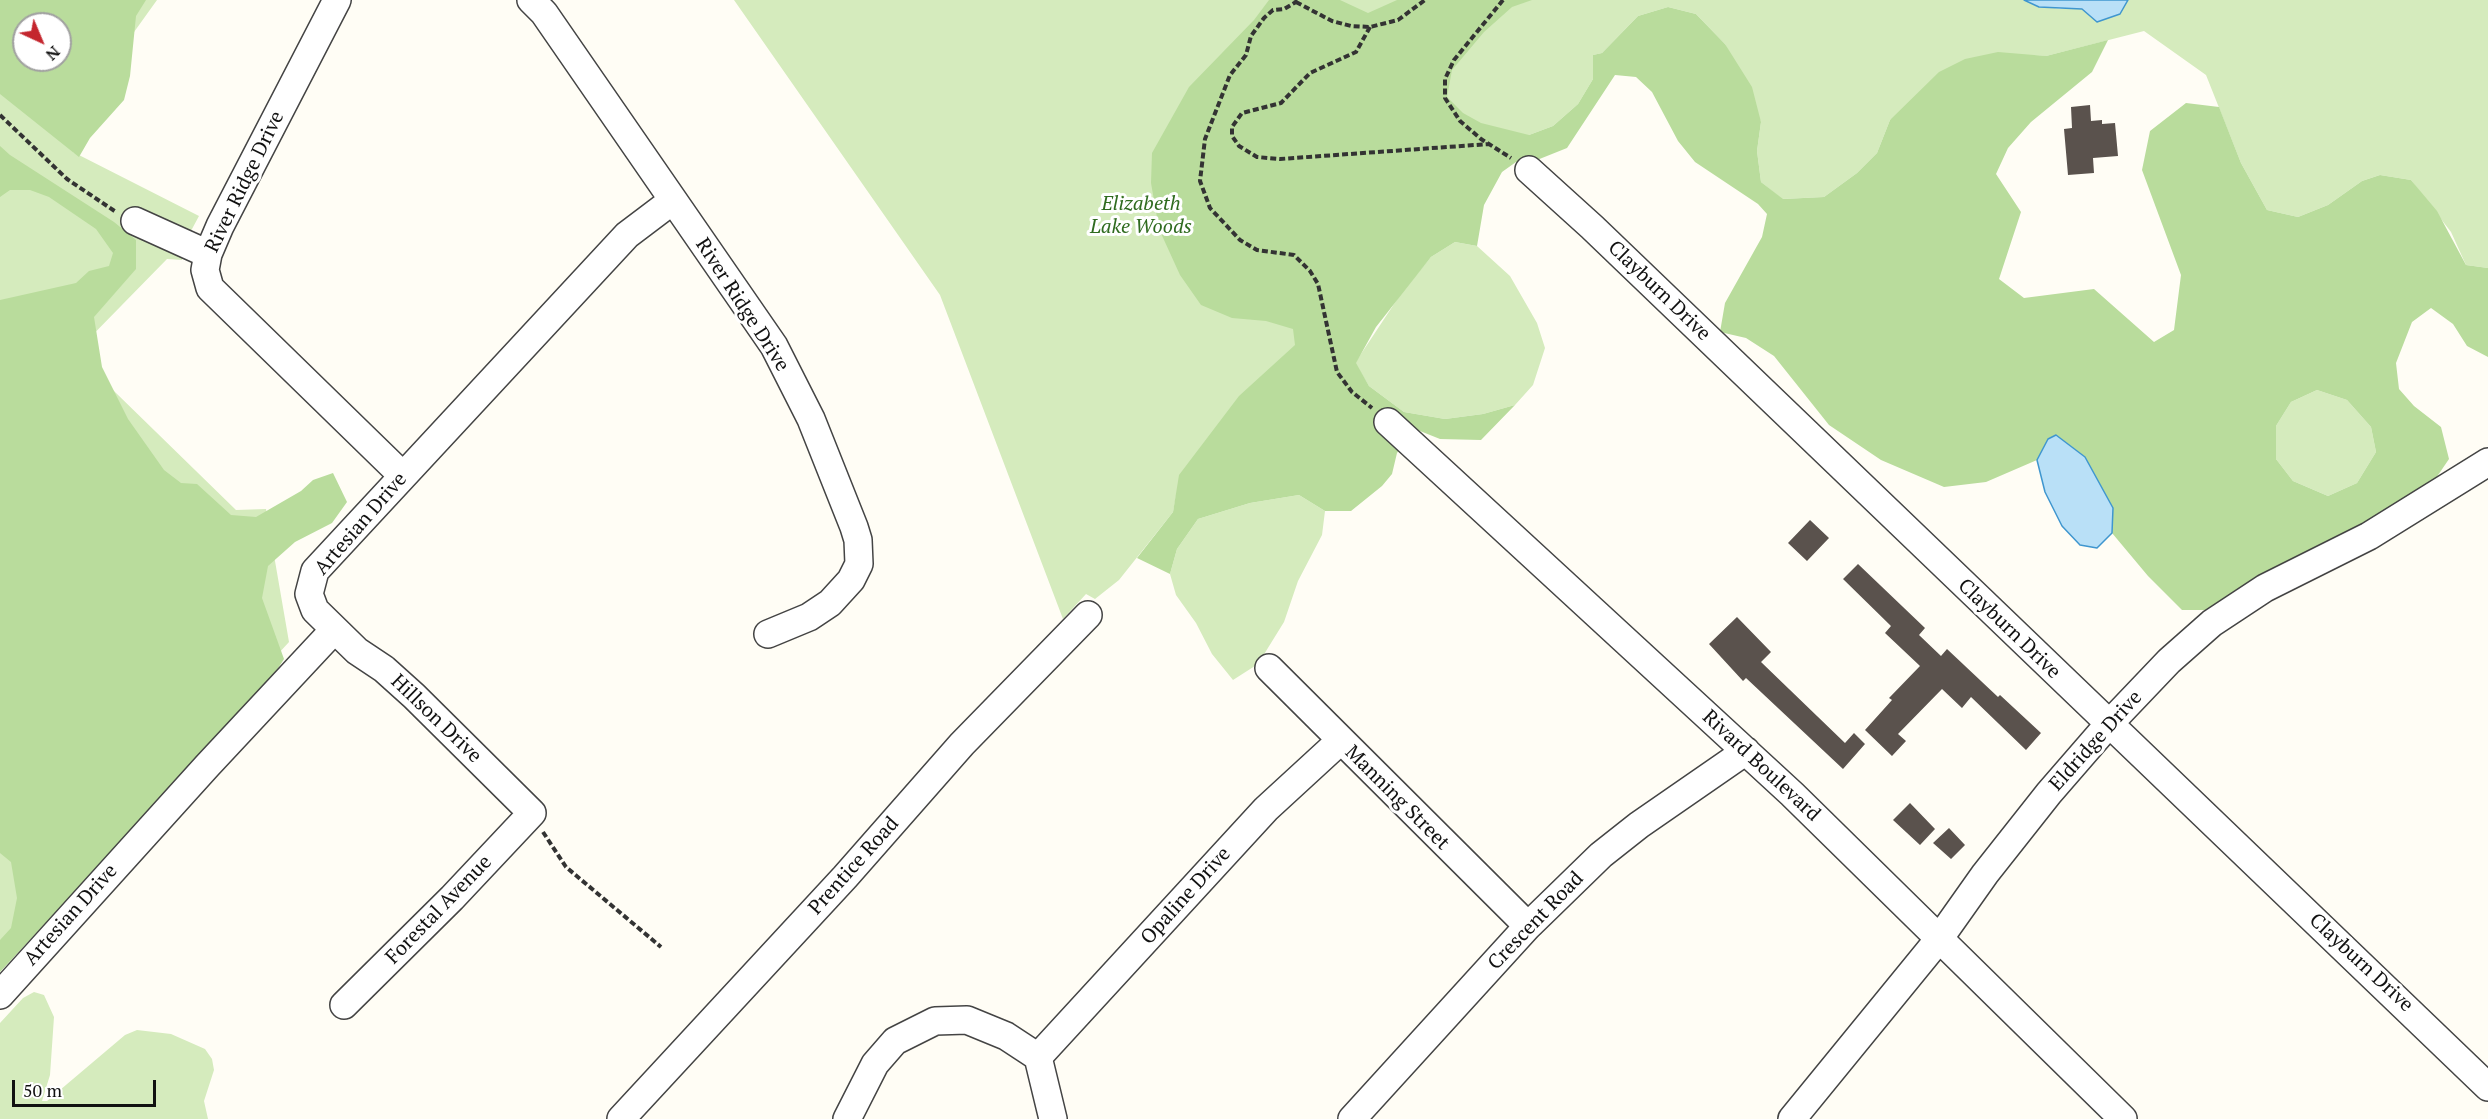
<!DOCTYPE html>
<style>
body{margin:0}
#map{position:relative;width:2488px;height:1119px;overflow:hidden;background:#fffdf5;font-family:"PT Serif",serif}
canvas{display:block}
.north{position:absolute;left:12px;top:12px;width:60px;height:60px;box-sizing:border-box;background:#fff;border:2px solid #a0a0a0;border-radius:50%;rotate:136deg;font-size:16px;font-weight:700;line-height:24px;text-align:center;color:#111}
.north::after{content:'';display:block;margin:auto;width:21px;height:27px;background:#c4262e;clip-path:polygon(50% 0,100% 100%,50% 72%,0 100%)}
.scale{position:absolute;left:12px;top:1080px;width:144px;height:27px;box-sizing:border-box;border:3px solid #111;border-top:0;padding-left:8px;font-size:18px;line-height:21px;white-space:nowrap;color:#111;-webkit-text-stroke:4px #fff;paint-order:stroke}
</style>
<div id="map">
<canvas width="2488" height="1119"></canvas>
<div class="north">N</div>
<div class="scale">50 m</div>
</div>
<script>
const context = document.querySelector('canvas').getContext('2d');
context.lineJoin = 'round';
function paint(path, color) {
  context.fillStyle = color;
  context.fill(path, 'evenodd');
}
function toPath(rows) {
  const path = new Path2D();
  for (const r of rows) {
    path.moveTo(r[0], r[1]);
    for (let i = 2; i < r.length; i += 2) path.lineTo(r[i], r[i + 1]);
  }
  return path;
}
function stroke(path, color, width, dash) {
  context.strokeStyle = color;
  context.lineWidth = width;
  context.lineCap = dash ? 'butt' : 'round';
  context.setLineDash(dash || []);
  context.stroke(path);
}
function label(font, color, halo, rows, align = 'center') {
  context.font = font + ' "PT Serif",serif';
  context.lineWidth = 6;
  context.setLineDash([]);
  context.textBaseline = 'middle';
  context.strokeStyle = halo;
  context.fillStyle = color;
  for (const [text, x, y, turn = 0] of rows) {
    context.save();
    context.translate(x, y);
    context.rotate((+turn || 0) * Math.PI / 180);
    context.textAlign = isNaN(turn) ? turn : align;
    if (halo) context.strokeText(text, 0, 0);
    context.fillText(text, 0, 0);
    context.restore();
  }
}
const green = toPath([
 [0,0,157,0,119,53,73,152,199,216,185,242,182,260,167,259,75,353,236,510,266,509,289,642,0,958],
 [24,24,60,24,60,60,24,60],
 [734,0,2024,0,2032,4,2060,9,2082,9,2128,0,2488,0,2488,268,2466,265,2451,232,2411,180,2380,175,2362,181,2328,205,2298,217,2267,210,2241,163,2206,75,2144,31,2046,56,2024,55,1890,120,1877,153,1857,173,1824,197,1782,199,1761,182,1757,151,1761,122,1725,44,1696,14,1668,7,1638,16,1602,53,1593,55,1593,79,1578,104,1553,126,1529,135,1176,496,1173,512,1119,580,1095,599,1086,594,1063,619,940,295],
 [1455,242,1477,246,1510,276,1537,323,1545,348,1533,385,1515,405,1483,414,1445,419,1404,412,1369,386,1355,363,1402,292,1431,257],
 [2317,390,2347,400,2371,427,2376,452,2357,483,2328,496,2293,481,2276,459,2276,426,2291,402],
 [1299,495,1325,511,1322,535,1298,581,1284,622,1258,664,1233,680,1212,654,1196,623,1176,595,1170,574,1177,549,1198,519,1250,503],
 [34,992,44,995,54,1017,50,1075,42,1101,47,1101,125,1035,137,1030,171,1034,205,1049,212,1059,214,1070,204,1101,208,1119,0,1119,0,1023,23,998]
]);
const forest = toPath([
 [0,0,146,0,136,16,130,76,124,100,90,138,79,157,0,94],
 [24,24,60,24,60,60,24,60],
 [1269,0,1340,0,1368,13,1397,0,1532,0,1512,7,1484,32,1452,70,1447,97,1463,113,1481,123,1529,135,1553,126,1578,104,1593,79,1593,55,1602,53,1638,16,1668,7,1696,14,1725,44,1752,87,1761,122,1757,151,1761,182,1783,199,1824,197,1857,173,1877,153,1890,120,1939,72,1965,59,1998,52,2046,56,2108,40,2092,72,2031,122,2008,148,1996,174,2021,212,1999,279,2024,298,2094,289,2154,342,2174,330,2181,275,2142,170,2150,131,2186,103,2219,107,2241,163,2267,210,2298,217,2328,205,2362,181,2380,175,2411,180,2437,211,2466,265,2488,268,2488,357,2467,346,2453,324,2431,308,2412,322,2396,363,2399,389,2414,406,2441,427,2449,459,2432,484,2396,513,2213,610,2182,610,2148,576,2112,533,2113,508,2085,457,2056,435,2048,439,2037,460,1986,482,1944,487,1881,460,1829,425,1774,356,1746,338,1720,332,1725,303,1762,237,1767,214,1758,204,1695,162,1678,141,1652,92,1636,77,1615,75,1567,148,1532,162,1516,162,1502,172,1484,205,1477,246,1455,242,1431,257,1376,327,1356,363,1369,386,1404,412,1445,419,1483,414,1515,405,1481,440,1440,439,1415,429,1397,453,1392,474,1382,486,1351,511,1325,511,1299,495,1250,503,1198,519,1177,549,1170,574,1137,558,1173,512,1179,475,1239,396,1295,345,1293,329,1266,321,1232,318,1201,305,1180,275,1159,229,1151,183,1152,153,1189,87,1254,20],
 [2317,390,2347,400,2371,427,2376,452,2357,483,2328,496,2293,481,2276,459,2276,426,2291,402],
 [0,146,10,155,114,222,136,240,136,269,94,317,102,367,128,419,164,470,181,483,197,484,231,515,256,517,301,491,313,480,333,473,347,502,332,523,295,542,268,566,262,598,284,659,268,684,0,972,0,940,11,928,17,898,11,862,0,853,0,300,76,283,89,271,109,266,113,253,96,229,49,197,30,190,10,190,0,197]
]);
const water = toPath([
 [2024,0,2128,0,2120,14,2097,22,2082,9,2039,7,2024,0],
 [2056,435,2085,457,2113,508,2112,533,2097,548,2080,545,2062,526,2045,492,2037,460,2048,439,2056,435]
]);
const building = toPath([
 [2090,105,2091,121,2102,120,2102,124,2115,123,2118,156,2093,158,2094,173,2068,175,2064,129,2072,128,2071,107],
 [1810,520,1829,538,1807,561,1788,543],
 [1858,564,1925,628,1919,635,1941,656,1947,649,1998,697,2000,695,2041,733,2026,750,1971,697,1962,708,1942,689,1898,734,1906,741,1892,756,1865,730,1892,700,1889,698,1920,666,1885,633,1891,626,1843,579],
 [1737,617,1771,652,1761,662,1845,743,1854,733,1865,744,1843,769,1746,678,1743,681,1709,644],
 [1910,803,1935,829,1920,845,1893,820],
 [1949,828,1965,845,1951,859,1933,843]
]);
const path = toPath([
 [1295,0,1296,2,1284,9,1273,10,1264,18,1251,36,1246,55,1230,75,1205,139,1200,181,1210,208,1240,240,1257,250,1294,255,1310,271,1318,284,1337,372,1352,392,1372,408],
 [1503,0,1454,60,1445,79,1445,98,1460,121,1481,139,1511,158],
 [1296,2,1332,21,1351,26,1370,27,1398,20,1425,0],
 [1370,27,1356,52,1310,73,1281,103,1242,113,1232,127,1232,136,1239,146,1257,157,1280,159,1489,144],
 [0,115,67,179,116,212],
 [543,832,566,867,661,947]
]);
const minor = toPath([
 [337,0,220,226,208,254,205,270,210,288,403,476],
 [531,0,544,13,774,346,811,419,854,527,858,540,859,564,851,580,830,603,809,617,768,634],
 [1529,170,1592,227,2488,1087],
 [135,221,208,254],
 [1388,422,1792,794,2123,1119],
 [1269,668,1528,926],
 [0,995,207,766,334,630],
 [344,1005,452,898,532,813,414,696,384,669,357,651,315,610,309,594,315,571,627,235,672,201],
 [1038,1057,1266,809,1340,741],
 [621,1119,845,877,962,744,1088,615],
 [847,1119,875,1064,895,1041,935,1021,967,1020,1006,1036,1038,1057,1053,1119],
 [1352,1119,1528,926,1601,855,1639,825,1746,751],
 [1792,1119,1939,939,1985,874,2049,793,2108,725,2169,661,2212,623,2265,588,2369,536,2488,462]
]);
const streetNames = [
 ["River Ridge Drive",245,182,-64],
 ["Clayburn Drive",1659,291,44],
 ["River Ridge Drive",742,305,57],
 ["Artesian Drive",361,524,-49],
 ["Clayburn Drive",2009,629,44],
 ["Hillson Drive",436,719,44],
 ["Eldridge Drive",2096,741,-48],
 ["Rivard Boulevard",1761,766,43],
 ["Manning Street",1397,798,45],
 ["Prentice Road",854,866,-48],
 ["Opaline Drive",1186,896,-48],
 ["Forestal Avenue",439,910,-46],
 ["Artesian Drive",71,915,-48],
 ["Crescent Road",1536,921,-46],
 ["Clayburn Drive",2361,963,43]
];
const parkNames = [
 ["Elizabeth",1141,204],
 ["Lake Woods",1141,227]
];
paint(green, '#d5ebbd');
paint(forest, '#b9dc9c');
paint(water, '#b9e0f7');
stroke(water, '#3f96cf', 1.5);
paint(building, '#5a524d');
stroke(minor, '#444', 30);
stroke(path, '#333', 4, [6, 3]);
stroke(minor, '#fff', 27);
label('20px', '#111', '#fff', streetNames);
label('italic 20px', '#2f6b1f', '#fff', parkNames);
</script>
